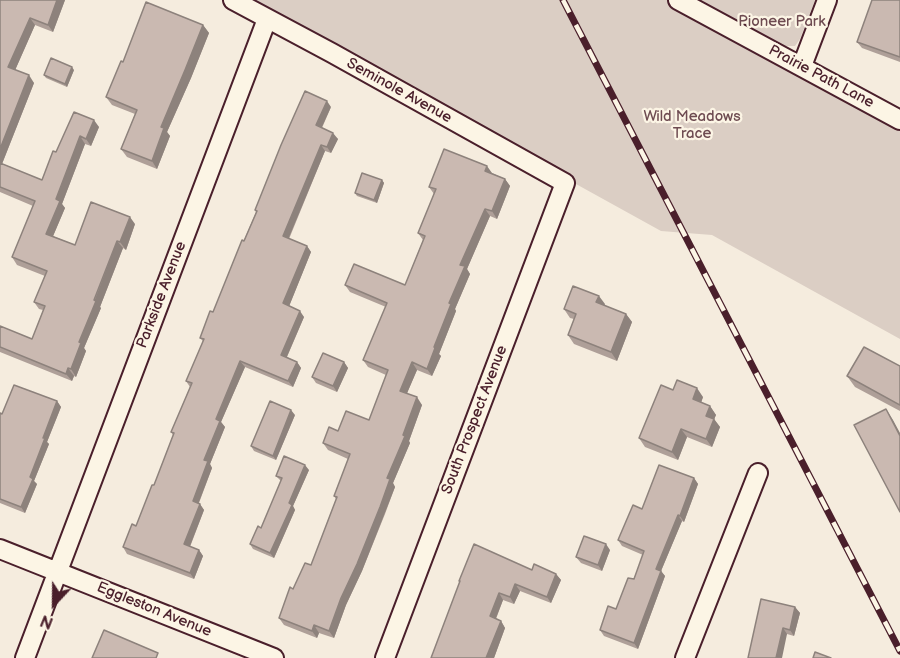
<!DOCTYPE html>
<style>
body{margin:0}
#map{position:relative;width:900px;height:658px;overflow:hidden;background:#f5ecde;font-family:"Balsamiq Sans",sans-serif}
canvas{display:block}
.north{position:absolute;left:24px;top:574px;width:60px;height:60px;-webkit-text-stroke:4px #fcf5e5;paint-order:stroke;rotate:202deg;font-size:16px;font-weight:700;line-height:24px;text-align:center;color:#4a1f2b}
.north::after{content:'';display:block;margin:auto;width:21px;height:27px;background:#4a1f2b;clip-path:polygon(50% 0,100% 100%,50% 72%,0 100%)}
</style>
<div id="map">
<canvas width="900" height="658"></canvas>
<div class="north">N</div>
</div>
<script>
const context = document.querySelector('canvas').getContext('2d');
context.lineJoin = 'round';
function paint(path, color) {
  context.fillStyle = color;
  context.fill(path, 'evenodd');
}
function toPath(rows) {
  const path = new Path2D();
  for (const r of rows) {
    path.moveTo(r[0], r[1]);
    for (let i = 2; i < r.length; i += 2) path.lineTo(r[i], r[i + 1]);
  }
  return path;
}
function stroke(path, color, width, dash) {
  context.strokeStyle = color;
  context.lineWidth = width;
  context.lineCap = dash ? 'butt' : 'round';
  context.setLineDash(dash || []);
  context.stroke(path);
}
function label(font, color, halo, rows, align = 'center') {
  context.font = font + ' "Balsamiq Sans",sans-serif';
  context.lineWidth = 4.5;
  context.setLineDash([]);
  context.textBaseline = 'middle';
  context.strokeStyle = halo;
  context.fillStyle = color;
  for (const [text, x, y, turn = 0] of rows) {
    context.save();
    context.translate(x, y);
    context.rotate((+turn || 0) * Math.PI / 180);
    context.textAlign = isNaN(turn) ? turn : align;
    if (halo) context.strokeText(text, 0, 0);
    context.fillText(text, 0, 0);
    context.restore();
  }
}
const green = toPath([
 [243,0,679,0,900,112,900,339,712,235,661,231],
 [695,0,815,0,800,39,795,46,785,46,777,45]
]);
const street = toPath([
 [233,0,332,53,565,183,385,658],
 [678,0,900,120],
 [802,66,827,0],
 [0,549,274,658],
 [25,658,267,19],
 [685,658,758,473]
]);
const rail = toPath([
 [563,0,900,651]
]);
const wall = toPath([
 [0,0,65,0,53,32,35,25,15,70,34,83,2,164,42,180,56,152,74,112,99,127,91,146,85,144,62,204,65,208,53,236,75,245,135,224,126,250,123,248,100,307,101,308,84,348,86,351,76,377,74,376,72,381,0,352,0,326,32,339,43,310,39,309,34,302,45,276,17,265,12,257,33,206,0,192],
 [900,0,900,62,862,48,857,42],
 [203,25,209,33,191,78,167,132,170,136,157,169,127,157,121,149,135,114,112,105,106,97,123,62],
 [74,70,67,87,46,78,44,75],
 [331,107,322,128,338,139,331,153,325,151,289,239,307,246,311,252,289,306,304,317,287,357,297,362,301,368,293,387,245,367,221,422,225,427,210,464,212,468,199,503,204,510,190,547,199,550,203,556,194,579,127,554,123,547,136,526,154,485,173,435,171,432,190,387,186,381,203,341,200,338,213,312,256,212,255,210],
 [492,173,505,179,510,186,497,219,490,216,467,269,470,274,455,309,456,311,439,354,441,356,432,376,417,370,407,393,422,405,409,441,410,443,393,483,395,487,385,514,362,571,346,605,334,638,319,633,317,638,284,625,279,618,293,589,311,565,336,499,334,496,348,459,328,450,323,443,338,431,369,420,386,375,368,367,363,360,386,307,350,292,345,285,405,285,423,240,418,233,434,194,429,187],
 [382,180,384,183,377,203,357,196,355,193],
 [605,304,604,305,626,314,632,322,617,361,574,344,568,335,574,319,570,318,564,309],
 [344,362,348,368,337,392,316,383,312,377],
 [900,366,900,411,855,387,847,376],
 [673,390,703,397,701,403,710,406,716,415,714,419,720,427,712,447,687,437,678,460,645,447,639,438],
 [57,401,61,407,47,442,49,444,34,481,37,484,25,513,0,503,0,413,2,414],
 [295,415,276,460,254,451,251,446],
 [309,470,293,506,295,510,274,558,253,549,250,544,261,528,281,481,276,476],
 [694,478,698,484,684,522,682,521,661,571,665,576,638,649,604,636,600,630,616,609,634,579,643,555,622,546,618,540,642,509],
 [610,550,602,571,581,563,576,557],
 [532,570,556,574,561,580,551,603,520,591,514,604,503,600,496,619,501,621,505,628,494,658,431,658,460,582,459,581],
 [795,607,800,613,794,636,787,634,748,658]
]);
const shadedWall = toPath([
 [57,0,65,0,53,32,48,25],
 [30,18,35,25,13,75,8,67],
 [203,25,209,33,191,78,167,132,170,136,157,169,152,161,161,127],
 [72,67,74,70,67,87,65,84],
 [29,75,34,83,0,169,0,149],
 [327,101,331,107,320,131,316,125],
 [94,120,99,127,91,146,86,139],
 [333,133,338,139,331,153,327,147],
 [80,136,85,144,62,204,65,208,51,241,46,234,56,199],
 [321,145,325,151,287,242,283,236],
 [487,166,492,173,490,178,485,171],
 [505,179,510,186,497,219,492,211],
 [382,180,384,183,377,203,374,200],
 [485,209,490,216,467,269,470,274,455,309,456,311,439,354,441,356,432,376,427,369,434,347,449,303,460,265],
 [130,217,135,224,126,250,120,242],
 [117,241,123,248,100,307,101,308,84,348,86,351,76,377,71,369,79,342],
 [307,246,311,252,288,309,283,303],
 [599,296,605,304,602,311,596,302],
 [300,311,304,317,285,361,281,355],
 [626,314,632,322,617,361,611,352],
 [240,361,245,367,221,422,225,427,210,464,212,468,197,507,193,501,216,419],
 [297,362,301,368,293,387,288,381],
 [344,362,348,368,337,392,333,386],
 [412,362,417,370,405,398,400,391],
 [68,368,74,376,72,381,66,374],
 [697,388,703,397,699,408,693,399],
 [417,397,422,405,409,441,410,443,393,483,395,487,362,571,346,605,334,638,329,631],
 [57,401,61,407,47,442,49,444,34,481,37,484,25,513,21,507,30,477,43,438],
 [710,406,716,415,712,424,706,416],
 [886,409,893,420,900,433,900,436],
 [291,410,295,415,276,460,273,456],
 [714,419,720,427,712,447,706,439],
 [681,429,687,437,678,460,672,452],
 [305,465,309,470,293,506,295,510,274,558,270,553,289,503],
 [694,478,698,484,684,522,680,516],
 [200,504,204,510,188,551,184,544],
 [678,515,682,521,661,571,665,576,638,649,634,643,656,569],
 [606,544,610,550,602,571,598,565],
 [199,550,203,556,194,579,190,573],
 [556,574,561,580,551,603,547,597],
 [515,584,520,591,514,604,510,597],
 [499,593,503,600,494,623,490,616],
 [795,607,800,613,794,636,790,630],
 [501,621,505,628,494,658,486,658],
 [314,625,319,633,317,638,312,631],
 [783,628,787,634,782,658,776,658]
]);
const building = toPath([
 [0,0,57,0,48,25,30,18,8,67,29,75,0,149,0,0],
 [872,0,900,0,900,57,857,42,872,0],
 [146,2,203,25,185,70,161,127,164,128,152,161,121,149,137,110,106,97,121,61,123,62,146,2],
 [51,58,72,67,65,84,44,75,51,58],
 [305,91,327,101,316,125,333,133,327,147,321,145,283,236,307,246,283,303,300,311,281,355,297,362,288,381,240,361,216,419,220,421,204,460,208,461,193,501,200,504,184,544,199,550,190,573,123,547,132,524,136,526,152,485,154,485,174,433,171,432,192,383,186,381,204,339,200,338,210,311,213,312,242,240,244,241,257,211,255,210,281,145,305,91],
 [74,112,94,120,86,139,80,136,56,199,60,201,46,234,75,245,91,202,130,217,120,242,117,241,94,300,96,301,79,342,81,343,71,369,68,368,66,374,0,347,0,326,32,339,45,306,34,302,47,271,12,257,35,201,0,187,0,163,42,180,53,151,56,152,74,112],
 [444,149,487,166,485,171,505,179,492,211,485,209,460,265,465,266,449,303,451,304,434,347,435,348,427,369,412,362,400,391,417,397,403,435,405,436,387,478,390,479,380,507,357,564,341,598,329,631,314,625,312,631,279,618,290,587,293,589,305,563,311,565,337,497,334,496,350,454,323,443,329,427,338,431,346,411,369,420,388,370,363,360,387,303,345,285,354,264,405,285,425,236,418,233,436,189,429,187,444,149],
 [362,173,382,180,374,200,355,193,362,173],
 [573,286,599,296,596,302,626,314,611,352,568,335,576,314,564,309,573,286],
 [864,347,900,366,900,405,847,376,864,347],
 [323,353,344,362,333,386,312,377,323,353],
 [677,380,697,388,693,399,710,406,706,416,714,419,706,439,681,429,672,452,639,438,661,385,673,390,677,380],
 [14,385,57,401,43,438,45,438,30,477,33,479,21,507,0,499,0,413,2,414,14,385],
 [270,401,291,410,273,456,251,446,270,401],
 [886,409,900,436,900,512,854,425,886,409],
 [284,456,305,465,289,503,292,505,270,553,250,544,258,526,261,528,282,478,276,476,284,456],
 [659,465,694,478,680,516,678,515,656,569,661,571,634,643,600,630,608,606,616,609,628,578,634,579,644,551,618,540,633,505,642,509,659,465],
 [584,536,606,544,598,565,576,557,584,536],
 [474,544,532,570,534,564,556,574,547,597,515,584,510,597,499,593,490,616,501,621,486,658,431,658,460,581,459,581,474,544],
 [761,599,795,607,790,630,783,628,776,658,748,658,761,599],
 [104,630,158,653,156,658,92,658,104,630],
 [815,652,831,658,813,658,815,652]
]);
const parkNames = [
 ["Pioneer Park",782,22],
 ["Wild Meadows",692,117],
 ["Trace",692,134]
];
const streetNames = [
 ["Prairie Path Lane",821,77,28],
 ["Seminole Avenue",399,91,29],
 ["Parkside Avenue",162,295,-69],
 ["South Prospect Avenue",475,420,-69],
 ["Eggleston Avenue",154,610,22]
];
paint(green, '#dbcec4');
stroke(street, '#4a1f2b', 22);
stroke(street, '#fcf5e5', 18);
stroke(rail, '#4a1f2b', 7);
stroke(rail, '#fcf5e5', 4.5, [14]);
paint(wall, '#ae9f98');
paint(shadedWall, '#8d827c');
paint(building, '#cab9b1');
stroke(building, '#8d827c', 1.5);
label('15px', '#6e4b51', '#fcf5e5', parkNames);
label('15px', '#4a1f2b', '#fcf5e5', streetNames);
</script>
